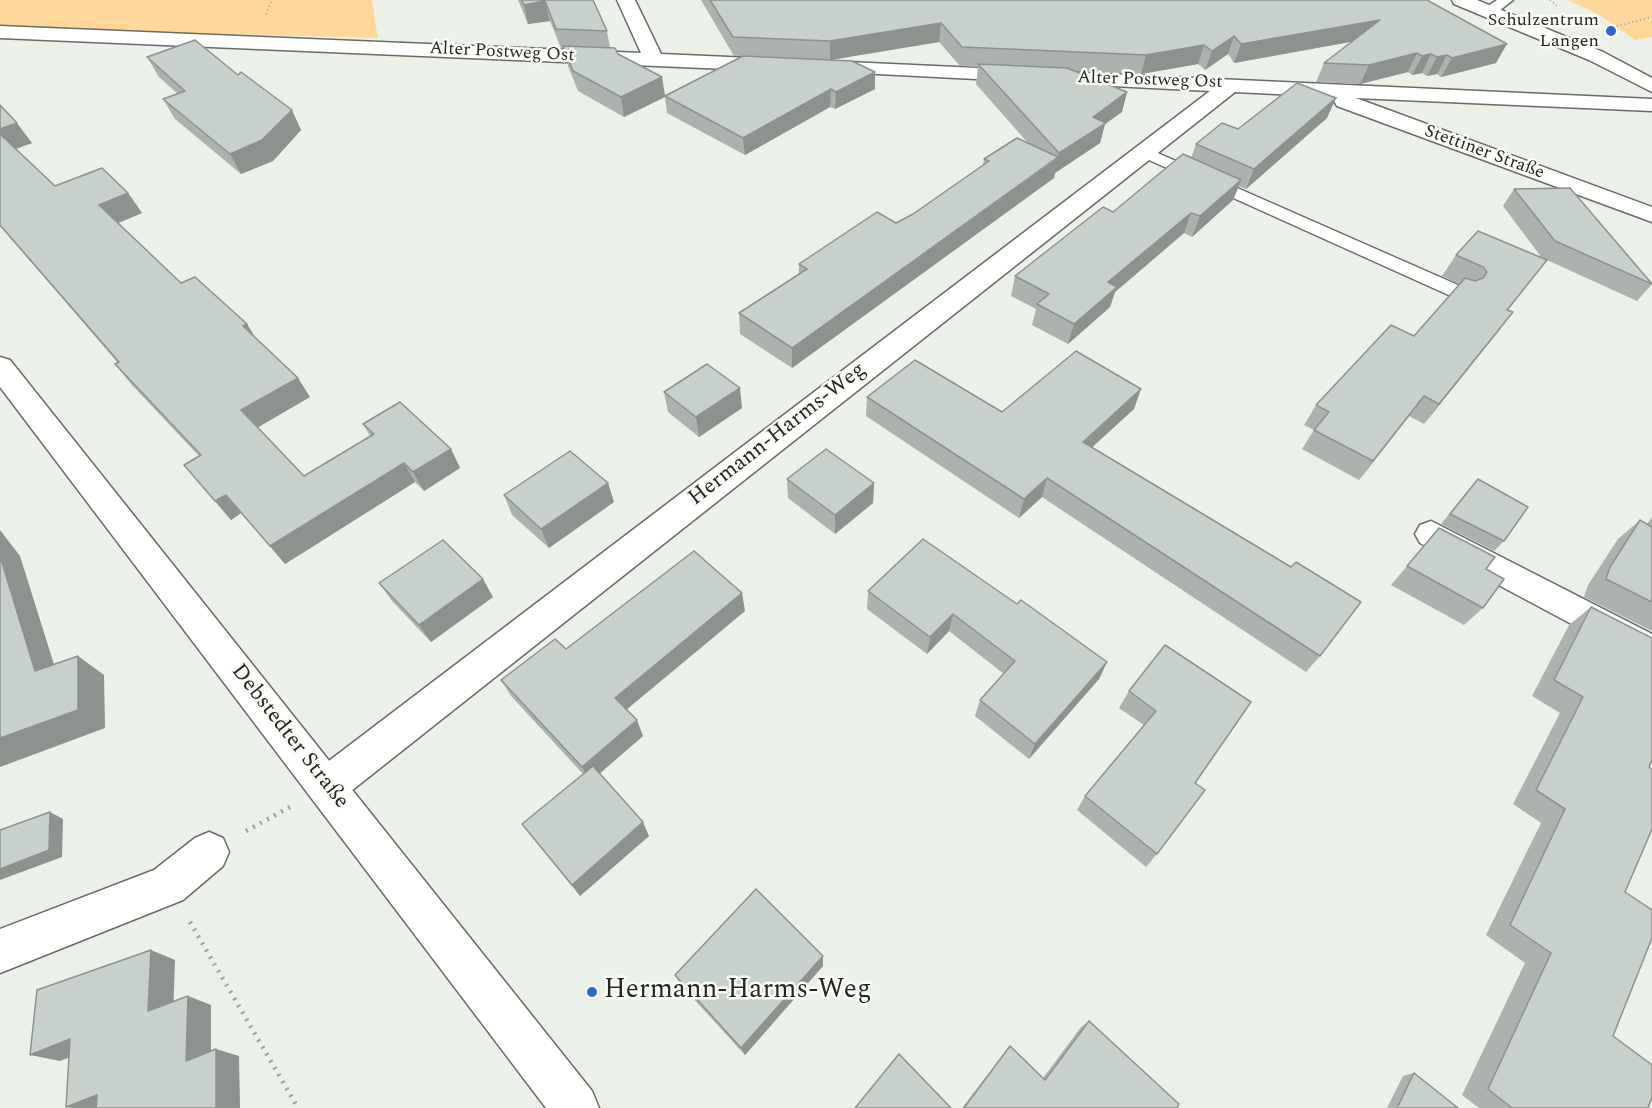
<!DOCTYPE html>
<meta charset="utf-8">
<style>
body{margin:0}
canvas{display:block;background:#ebf0e8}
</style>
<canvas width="1652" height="1108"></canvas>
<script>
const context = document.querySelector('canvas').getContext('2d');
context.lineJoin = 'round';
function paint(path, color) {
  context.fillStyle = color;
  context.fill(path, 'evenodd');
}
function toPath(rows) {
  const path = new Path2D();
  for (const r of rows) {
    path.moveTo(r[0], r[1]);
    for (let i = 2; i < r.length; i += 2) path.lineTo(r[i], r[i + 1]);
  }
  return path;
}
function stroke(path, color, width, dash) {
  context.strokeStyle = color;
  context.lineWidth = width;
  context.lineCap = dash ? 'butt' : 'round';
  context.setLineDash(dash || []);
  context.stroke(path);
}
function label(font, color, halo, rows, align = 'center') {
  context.font = font + ' Spectral,serif';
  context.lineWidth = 5;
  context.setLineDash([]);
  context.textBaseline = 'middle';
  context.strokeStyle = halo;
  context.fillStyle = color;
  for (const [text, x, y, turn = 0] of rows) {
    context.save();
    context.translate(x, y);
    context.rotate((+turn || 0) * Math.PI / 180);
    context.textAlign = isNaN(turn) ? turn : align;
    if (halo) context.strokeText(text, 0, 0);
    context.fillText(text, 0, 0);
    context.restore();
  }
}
const green = toPath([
 [0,0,372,0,378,38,0,28],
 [1568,0,1652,0,1652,37,1635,40,1601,16]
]);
const pathFar1 = toPath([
 [1550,0,1557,6],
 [266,14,272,0],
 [1609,28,1652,17]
]);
const path = toPath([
 [246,831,290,807],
 [190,922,298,1108]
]);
const service = toPath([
 [1497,0,1513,0,1495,14,1485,14,1485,8,1497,0],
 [1144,147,1467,289,1470,293,1467,297,1460,299,1453,297,1138,155,1136,152,1144,147]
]);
const minor = toPath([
 [617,0,635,0,661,54,774,59,781,61,784,65,781,69,774,71,0,38,0,26,641,53,617,0],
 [1452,0,1477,0,1603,52,1652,78,1652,92,1589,60,1454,4,1452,0],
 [826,61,1652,99,1652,111,1356,98,1652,207,1652,222,1337,106,1334,101,1337,97,1235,92,341,799,327,805,313,799,307,786,313,773,1210,91,819,71,816,67,819,63,826,61],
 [1431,521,1652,634,1652,667,1420,543,1415,534,1420,525,1431,521],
 [209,832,223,838,229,852,223,866,183,900,0,973,0,929,154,870,195,838,209,832]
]);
const secondary = toPath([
 [0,357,10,360,592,1091,599,1108,546,1108,0,387,0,357]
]);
const wall = toPath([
 [518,0,593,0,607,31,610,48,618,54,662,77,665,95,743,56,734,56,701,0,1427,0,1496,63,1441,77,1437,74,1427,76,1422,73,1412,75,1408,72,1360,84,1316,82,1324,63,1351,42,1234,63,1228,54,1205,70,1198,64,1141,74,1076,71,1127,92,1122,112,1105,124,1100,143,1055,173,1054,178,792,368,740,334,739,313,799,274,799,264,896,223,913,214,983,165,984,159,1027,142,976,84,978,67,960,66,939,42,830,60,875,89,835,109,830,107,745,155,667,113,665,97,624,117,578,91,568,66,564,48,561,48,550,21,528,24],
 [147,57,238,75,301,130,273,161,241,174,175,119,163,99,178,94,159,77],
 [0,105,32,143,16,149,55,186,128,193,142,213,118,223,181,283,247,324,255,337,310,397,258,427,304,476,370,436,363,424,451,449,460,468,424,491,415,482,285,564,241,513,231,520,184,465,199,456,131,384,115,364,118,363,0,226],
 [1327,118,1246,189,1239,186,1233,200,1192,237,1184,233,1115,292,1110,307,1068,344,1032,325,1036,309,1011,296,1015,276,1113,212,1191,158,1196,144,1238,129],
 [1514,189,1652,284,1637,301,1547,260,1508,310,1497,333,1424,424,1409,416,1359,480,1302,449,1314,430,1304,425,1316,405,1414,336,1460,284,1442,276,1456,255,1542,258,1503,206],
 [664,392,742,408,699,437,668,412],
 [867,397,1002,412,1134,409,1092,447,1320,656,1306,672,1042,497,1019,518,866,416],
 [787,479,874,483,873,503,835,534,788,498],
 [1469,489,1504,541,1494,551,1441,524],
 [504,495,614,502,549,548,512,515],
 [1652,517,1652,631,1584,597,1588,585,1618,539,1640,520,1647,524],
 [1439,528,1486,569,1483,608,1464,625,1391,585],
 [379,583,493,597,431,642,392,601],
 [868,591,1017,604,1107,662,1099,679,1029,759,975,716,980,700,1004,674,949,631,927,654,867,609],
 [1591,607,1649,767,1625,892,1613,1036,1648,1108,1479,1108,1462,1095,1525,963,1486,935,1541,823,1513,804,1560,713,1532,696,1569,625],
 [745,611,626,710,643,736,599,773,649,836,580,896,522,824,583,774,511,696,501,680,566,649],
 [1165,645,1195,783,1157,854,1146,867,1077,810,1085,796,1144,725,1119,708,1129,691],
 [823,956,823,966,745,1055,680,984,675,975],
 [1089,1021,1177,1108,962,1108,1005,1052,1010,1046,1043,1078,1081,1027],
 [1414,1073,1458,1108,1387,1108,1403,1076]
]);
const shadedWall = toPath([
 [545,1,550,21,528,24,524,5],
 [1380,20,1371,38,1234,63,1241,44],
 [941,23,939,42,830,60,830,41],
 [1234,36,1228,54,1205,70,1212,51],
 [1507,44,1496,63,1441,77,1452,58],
 [1204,45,1198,64,1141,74,1146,55],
 [1417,53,1408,72,1360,84,1369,65],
 [1431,54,1422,73,1412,75,1422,56],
 [1447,55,1437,74,1427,76,1437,57],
 [875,72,875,89,835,109,836,92],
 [662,77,665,97,624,117,621,97],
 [831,89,830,107,745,155,743,138],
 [1127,92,1122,112,1105,124,1100,143,1055,173,1054,178,792,368,792,348,1058,158,1059,153,1093,117],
 [1336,98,1327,118,1246,189,1254,169],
 [292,110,301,130,273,161,241,174,230,154],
 [17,123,32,143,12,150,0,135,0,129],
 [1241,180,1233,200,1192,237,1200,216],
 [128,193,142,213,113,225,99,205],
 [1191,213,1184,233,1115,292,1110,307,1068,344,1074,324,1108,282],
 [1513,312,1497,333,1424,424,1439,404],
 [247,324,259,344,243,326],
 [298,378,310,397,255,429,241,410],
 [740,388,742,408,699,437,696,417],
 [1141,389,1134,409,1077,461,1083,442],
 [1424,396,1409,416,1359,480,1373,461],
 [451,449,460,468,424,491,413,472],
 [404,463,415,482,285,564,270,546],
 [1047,478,1042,497,1019,518,1024,499],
 [608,483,614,502,549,548,541,529],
 [874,483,873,503,835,534,835,515],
 [226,495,241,513,231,520,215,501],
 [0,530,20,556,62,690,35,671,0,556],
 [483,579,493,597,431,642,419,625],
 [742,593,745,611,621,714,615,698],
 [953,614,949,631,927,654,930,637],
 [78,656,104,675,105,728,0,767,0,738],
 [1107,662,1099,679,1029,759,1035,744],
 [637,720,643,736,590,782,582,767],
 [50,812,63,819,62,857,0,880,0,869],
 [643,822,649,836,580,896,572,885],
 [151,950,175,960,173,1019,148,1011],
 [823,956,823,966,745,1055,741,1048],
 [188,996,211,1005,211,1067,186,1061],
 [70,1039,99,1046,60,1061,30,1055],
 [216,1049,239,1056,240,1108,216,1108],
 [97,1095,105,1108,73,1108,66,1107]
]);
const building = toPath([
 [522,0,593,0,607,31,556,29,545,1,524,5,522,0],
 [710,0,1427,0,1507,44,1452,58,1447,55,1437,57,1431,54,1422,56,1417,53,1369,65,1324,63,1380,20,1241,44,1234,36,1212,51,1204,45,1146,55,962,47,941,23,830,41,733,37,710,0],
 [195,40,238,75,241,72,292,110,262,140,230,154,163,99,185,91,147,57,195,40],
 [563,46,615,48,618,54,662,77,621,97,573,71,563,46],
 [743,56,852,61,875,72,836,92,831,89,743,138,665,96,743,56],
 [978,64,1067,68,1127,92,1093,117,1106,123,1059,153,978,64],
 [1297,83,1336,98,1254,169,1196,144,1222,123,1238,129,1297,83],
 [0,105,17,123,0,129,0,105],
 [0,134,55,186,102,168,128,193,99,205,181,283,195,277,247,324,243,326,298,378,241,410,304,476,374,434,363,424,400,402,451,449,413,472,404,463,270,546,226,495,215,501,184,465,201,455,115,364,119,362,0,225,0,134],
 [1017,138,1058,157,792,348,739,313,807,269,799,264,877,212,896,223,913,214,989,161,984,159,1017,138],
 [1183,154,1241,180,1200,216,1191,213,1108,282,1117,287,1074,324,1037,304,1049,294,1015,276,1103,207,1113,212,1183,154],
 [1570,188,1652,284,1555,241,1514,189,1570,188],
 [1478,231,1547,260,1507,310,1513,312,1439,404,1424,396,1373,461,1314,430,1329,412,1316,405,1391,325,1414,336,1465,278,1475,281,1483,278,1487,272,1483,267,1456,255,1478,231],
 [1076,351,1141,389,1083,442,1291,567,1296,562,1361,602,1320,656,1047,478,1024,499,867,397,915,360,1002,412,1076,351],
 [707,364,740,388,696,417,664,392,707,364],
 [826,449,874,483,835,515,787,479,826,449],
 [570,451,608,483,541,529,504,495,570,451],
 [1478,479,1528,507,1504,541,1450,514,1478,479],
 [1640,520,1652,527,1652,602,1606,579,1610,567,1640,520],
 [1439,528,1495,557,1486,569,1504,579,1483,608,1407,566,1439,528],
 [923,539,1017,604,1021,600,1107,662,1035,744,980,700,1015,661,953,614,930,637,868,591,923,539],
 [443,540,483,579,419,625,379,583,443,540],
 [694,551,742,593,615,698,637,720,582,767,501,680,555,639,566,649,694,551],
 [0,556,35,671,78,656,78,710,0,738,0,556],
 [1591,607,1652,638,1652,760,1649,767,1652,769,1652,829,1625,892,1652,910,1652,938,1613,1036,1652,1065,1652,1097,1648,1108,1512,1108,1488,1089,1551,953,1510,925,1565,809,1536,790,1583,697,1554,680,1591,607],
 [1165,645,1251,702,1195,783,1205,790,1157,854,1085,796,1156,711,1129,691,1165,645],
 [593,766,643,822,572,885,522,824,593,766],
 [50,812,49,850,0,869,0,830,50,812],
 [756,889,823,956,741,1048,675,975,756,889],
 [151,950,148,1011,188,996,186,1061,216,1049,216,1108,96,1108,97,1095,66,1107,70,1039,30,1055,37,990,151,950],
 [1089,1021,1179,1104,1177,1108,964,1108,1010,1046,1045,1080,1089,1021],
 [899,1054,951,1108,855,1108,899,1054],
 [1414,1073,1458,1108,1397,1108,1414,1073]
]);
const markers = [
 [1611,31,6,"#3164d3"],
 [592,992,6,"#3164d3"]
];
const farPoinames = [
 ["Schulzentrum",1599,21],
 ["Langen",1599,42]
];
const farStreetnames = [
 ["Alter Postweg Ost",502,53,3],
 ["Alter Postweg Ost",1150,81,2],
 ["Stettiner Straße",1484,153,20]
];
const streetNames = [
 ["Hermann-Harms-Weg",778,435,-38],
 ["Debstedter Straße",289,737,52]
];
const nearPoinames = [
 ["Hermann-Harms-Weg",604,992]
];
paint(green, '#ffd79c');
stroke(service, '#696c66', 3);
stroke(minor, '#696c66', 3);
stroke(secondary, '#696c66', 3);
stroke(pathFar1, '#9da19b', 2, [1, 3]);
stroke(path, '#9da19b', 4.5, [2, 6]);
paint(service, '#fff');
paint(minor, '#fff');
paint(secondary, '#fff');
paint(wall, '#acb3af');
paint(shadedWall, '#8c928e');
paint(building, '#c8d0cb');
stroke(building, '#8c928e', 1.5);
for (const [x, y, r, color] of markers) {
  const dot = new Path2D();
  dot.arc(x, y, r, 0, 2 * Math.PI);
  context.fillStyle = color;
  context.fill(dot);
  stroke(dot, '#f9fdf5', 2);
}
label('18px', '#252623', '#f9fdf5', farPoinames, 'right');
label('18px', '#252623', '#f9fdf5', farStreetnames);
label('22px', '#252623', '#f9fdf5', streetNames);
label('27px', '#252623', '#f9fdf5', nearPoinames, 'left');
</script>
